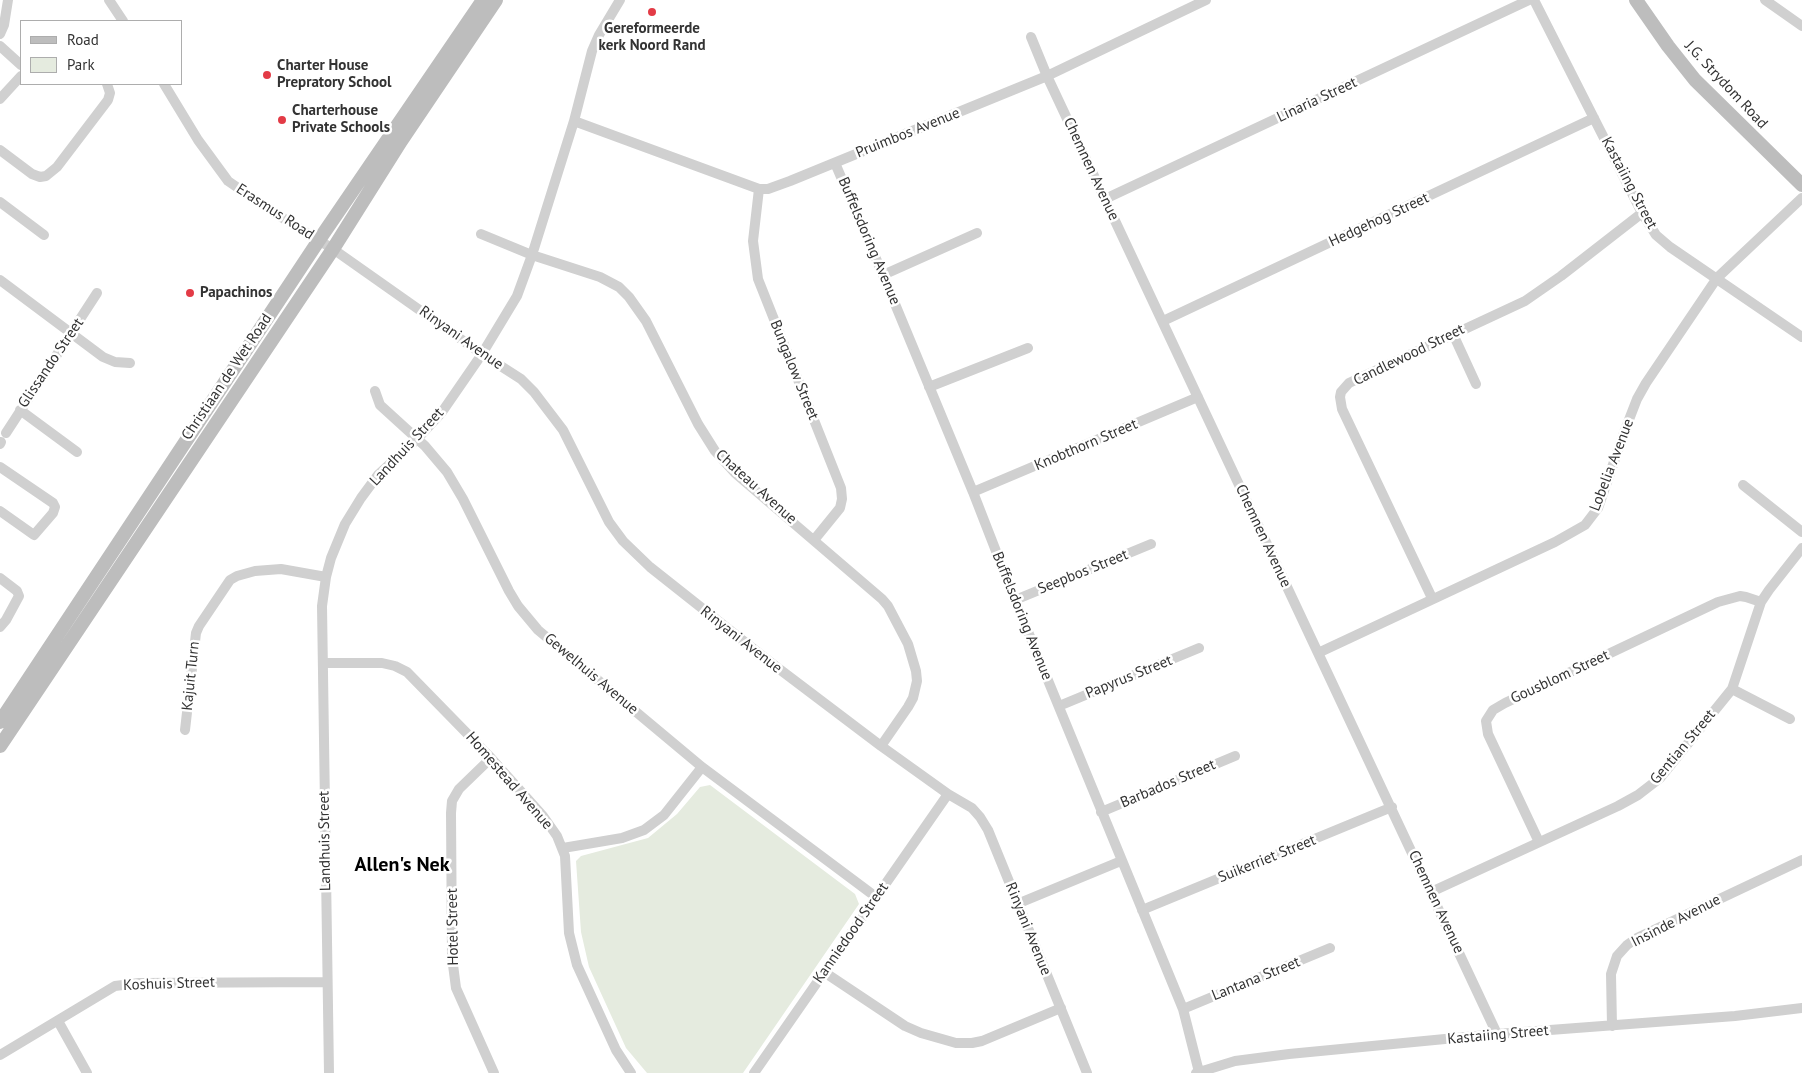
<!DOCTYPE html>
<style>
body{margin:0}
#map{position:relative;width:1802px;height:1073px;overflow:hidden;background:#fff;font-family:"PT Sans",sans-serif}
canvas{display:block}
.legend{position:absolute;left:20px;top:20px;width:162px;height:65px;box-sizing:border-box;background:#fff;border:1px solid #adadad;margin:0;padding:6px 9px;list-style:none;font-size:15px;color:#333}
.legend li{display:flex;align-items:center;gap:10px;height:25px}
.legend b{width:25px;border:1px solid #adadad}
</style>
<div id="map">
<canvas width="1802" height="1073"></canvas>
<ul class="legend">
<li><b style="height:6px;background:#bdbdbd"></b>Road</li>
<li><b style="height:14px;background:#e5ebdf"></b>Park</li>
</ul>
</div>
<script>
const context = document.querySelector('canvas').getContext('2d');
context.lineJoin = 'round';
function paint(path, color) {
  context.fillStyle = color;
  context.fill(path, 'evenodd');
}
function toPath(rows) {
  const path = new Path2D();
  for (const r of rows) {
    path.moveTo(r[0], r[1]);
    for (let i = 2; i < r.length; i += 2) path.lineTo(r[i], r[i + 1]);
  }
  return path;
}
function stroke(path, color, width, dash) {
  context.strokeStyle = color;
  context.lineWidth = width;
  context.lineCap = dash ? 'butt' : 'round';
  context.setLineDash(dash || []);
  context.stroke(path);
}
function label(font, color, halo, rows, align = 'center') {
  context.font = font + ' "PT Sans",sans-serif';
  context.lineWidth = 5;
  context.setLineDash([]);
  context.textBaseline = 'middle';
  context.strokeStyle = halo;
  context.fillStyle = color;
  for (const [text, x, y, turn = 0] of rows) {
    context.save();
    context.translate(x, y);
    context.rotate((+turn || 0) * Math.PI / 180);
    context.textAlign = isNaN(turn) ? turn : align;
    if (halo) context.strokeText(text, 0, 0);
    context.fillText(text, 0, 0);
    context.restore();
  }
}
const green = toPath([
 [710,785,855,894,859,904,743,1073,647,1073,626,1048,589,967,581,932,576,861,581,856,648,838,677,814,700,787]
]);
const street = toPath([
 [109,0,123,21],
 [1534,0,1642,213,1656,235,1670,247,1802,337],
 [1765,0,1802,26],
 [0,34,4,25,8,0],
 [1031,37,1047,76,1497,1034],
 [0,46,21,65],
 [164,84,198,140,228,181,273,212,333,249,482,354,521,379,534,392,563,430,609,522,623,541,650,567,770,662,881,746,948,794,972,808,980,817,988,830,1087,1073],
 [0,99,21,76],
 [574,121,759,189,768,189,790,181,1047,76,1206,0],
 [0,150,32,174,40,177,46,176,57,167,108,100,110,93,107,84],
 [835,163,883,275,973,492,1015,600,1183,1009,1199,1072],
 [759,189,753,241,758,279,841,488,842,499,840,508,814,540],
 [1105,199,1529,0],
 [0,202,44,235],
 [481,234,532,255,600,277,619,287,629,297,646,321,698,424,715,451,735,473,882,599,888,606,908,644,916,671,917,681,913,698,908,707,881,746],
 [883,275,977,233],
 [0,280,103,357,115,362,130,363],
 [1163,321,1594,118],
 [1453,334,1476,384],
 [929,387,1028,348],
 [375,391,380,405,425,446,447,472,463,499,509,591,518,606,538,630,702,767,876,897],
 [20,410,77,452],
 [6,433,97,293],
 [0,444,1,442],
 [0,467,53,503,55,507,53,513,34,535,0,511],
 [1743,485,1802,532],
 [973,492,1198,397],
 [0,578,17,591,19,596,6,620,0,627],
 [1432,598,1342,409,1340,397,1341,392,1349,383,1525,301,1561,276,1642,213],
 [1015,600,1151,544],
 [1318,653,1555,542,1585,525,1598,508,1625,430,1637,399,1646,383,1717,278,1802,198],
 [323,663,382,663,395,666,407,672,491,758,543,816,557,836,565,856,569,933,577,965,616,1050,631,1073],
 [1732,689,1790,719],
 [1059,706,1199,648],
 [185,730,196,633,199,626,230,580,237,576,255,571,281,569,326,577],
 [491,758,459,789,452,801,451,813,452,957,456,988,494,1073],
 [1101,812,1235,756],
 [1539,842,1488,734,1486,721,1493,710,1505,703,1718,602,1740,596,1746,597,1761,602],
 [563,848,622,838,644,830,664,815,702,767],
 [1431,892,1618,806,1638,795,1660,778,1732,689,1761,602,1769,590,1802,548],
 [1017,904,1121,861],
 [1142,910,1392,807],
 [824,972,905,1026,921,1033,956,1043,972,1043,982,1041,1061,1008],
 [1183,1009,1330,948],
 [58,1021,87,1073],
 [1612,1026,1611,974,1617,956,1627,945,1637,938,1802,860],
 [0,1055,115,986,139,983,327,982],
 [329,1073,322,606,326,577,331,558,345,524,361,498,378,475,417,439,442,412,482,354,517,296,532,255,574,121,592,51,599,35,620,0],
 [754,1073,948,794],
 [1196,1073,1235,1061,1289,1054,1497,1034,1735,1016,1802,1008]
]);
const secondary = toPath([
 [1636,0,1668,46,1695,80,1802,185],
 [0,722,319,240,483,0],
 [0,746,333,249,401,141,496,0]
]);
const markers = [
 [652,12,5,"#e33b46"],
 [267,75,5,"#e33b46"],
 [282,120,5,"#e33b46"],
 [190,293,5,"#e33b46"]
];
const poiNames = [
 ["Gereformeerde",652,29,"center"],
 ["kerk Noord Rand",652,46,"center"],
 ["Charter House",277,66],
 ["Prepratory School",277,83],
 ["Charterhouse",292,111],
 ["Private Schools",292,128],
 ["Papachinos",200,293]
];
const streetNames = [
 ["J.G. Strydom Road",1726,85,47],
 ["Linaria Street",1317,100,-25],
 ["Pruimbos Avenue",908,133,-22],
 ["Chemnen Avenue",1091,169,65],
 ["Kastaiing Street",1629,183,62],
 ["Erasmus Road",275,212,33],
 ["Hedgehog Street",1379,220,-25],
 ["Buffelsdoring Avenue",869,241,67],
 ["Rinyani Avenue",461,338,35],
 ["Candlewood Street",1409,355,-26],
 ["Glissando Street",51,363,-56],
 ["Bungalow Street",794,370,68],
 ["Christiaan de Wet Road",227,377,-56],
 ["Knobthorn Street",1086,445,-23],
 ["Landhuis Street",407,447,-47],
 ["Lobelia Avenue",1612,465,-69],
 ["Chateau Avenue",756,487,42],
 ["Chemnen Avenue",1263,536,65],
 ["Seepbos Street",1083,572,-22],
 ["Buffelsdoring Avenue",1022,616,68],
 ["Rinyani Avenue",741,640,38],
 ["Gewelhuis Avenue",591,674,40],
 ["Kajuit Turn",191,676,-84],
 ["Papyrus Street",1129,677,-22],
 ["Gousblom Street",1560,677,-25],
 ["Gentian Street",1683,747,-50],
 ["Homestead Avenue",509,781,49],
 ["Barbados Street",1168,784,-23],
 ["Landhuis Street",325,841,-91],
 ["Suikerriet Street",1267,859,-22],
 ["Chemnen Avenue",1436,902,65],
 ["Insinde Avenue",1676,921,-27],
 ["Hotel Street",453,927,-91],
 ["Rinyani Avenue",1028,929,68],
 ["Kanniedood Street",851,933,-55],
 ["Lantana Street",1256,979,-22],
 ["Koshuis Street",169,984,-2],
 ["Kastaiing Street",1498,1035,-5]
];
const districtNames = [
 ["Allen's Nek",402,865]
];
paint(green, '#e5ebdf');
stroke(street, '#d0d0d0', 10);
stroke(secondary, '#bdbdbd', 14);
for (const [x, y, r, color] of markers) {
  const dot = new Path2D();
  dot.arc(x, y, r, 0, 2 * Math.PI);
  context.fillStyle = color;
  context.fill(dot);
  stroke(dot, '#fff', 2);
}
label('bold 15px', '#333', '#fff', poiNames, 'left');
label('15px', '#333', '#fff', streetNames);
label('bold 20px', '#000', '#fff', districtNames);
</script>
